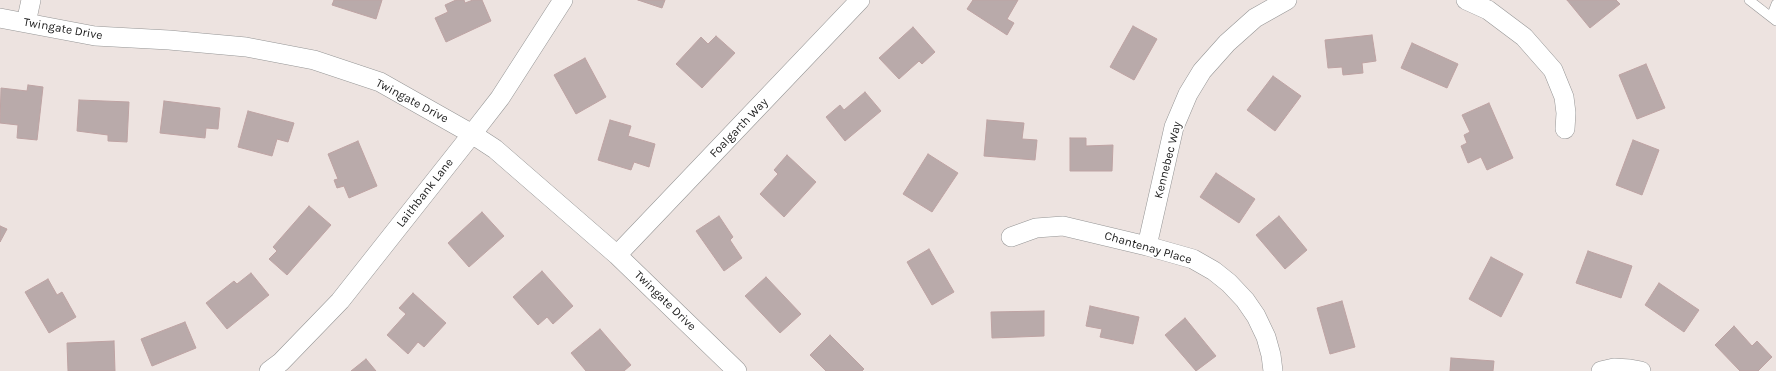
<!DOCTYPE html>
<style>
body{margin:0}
canvas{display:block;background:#ede3e0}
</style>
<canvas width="1776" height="371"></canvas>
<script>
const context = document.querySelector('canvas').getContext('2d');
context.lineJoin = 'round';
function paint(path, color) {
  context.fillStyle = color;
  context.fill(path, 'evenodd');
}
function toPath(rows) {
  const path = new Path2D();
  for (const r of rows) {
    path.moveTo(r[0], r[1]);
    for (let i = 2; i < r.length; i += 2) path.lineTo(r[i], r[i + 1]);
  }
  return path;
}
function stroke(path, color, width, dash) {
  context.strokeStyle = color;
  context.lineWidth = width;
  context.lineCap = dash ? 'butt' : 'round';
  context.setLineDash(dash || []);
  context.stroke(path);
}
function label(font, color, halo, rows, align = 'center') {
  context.font = font + ' Karla,sans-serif';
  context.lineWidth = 3.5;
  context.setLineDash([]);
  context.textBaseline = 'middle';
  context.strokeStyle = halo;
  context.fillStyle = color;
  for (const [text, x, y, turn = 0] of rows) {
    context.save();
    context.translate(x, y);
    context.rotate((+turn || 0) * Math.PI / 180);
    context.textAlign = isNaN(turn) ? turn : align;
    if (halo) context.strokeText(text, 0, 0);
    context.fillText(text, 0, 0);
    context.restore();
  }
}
const building = toPath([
 [334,0,382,0,376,19,332,5,334,0],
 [456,0,464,0,465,3,473,0,482,0,491,21,446,42,435,18,448,12,445,5,456,0],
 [638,0,665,0,662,8,638,0],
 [973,0,1018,0,1007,19,1014,23,1007,35,967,9,973,0],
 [1567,0,1616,0,1620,4,1590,28,1567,0],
 [1133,26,1157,39,1134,80,1110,67,1133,26],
 [913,27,935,52,922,64,919,61,899,79,879,58,913,27],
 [1372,35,1376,61,1362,63,1363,73,1343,75,1342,67,1328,68,1325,40,1372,35],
 [716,36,735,53,702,88,676,64,701,37,708,44,716,36],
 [1412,43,1458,64,1447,88,1401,68,1412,43],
 [585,58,606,97,576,114,554,75,585,58],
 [1646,64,1665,108,1637,119,1619,75,1646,64],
 [1273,76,1301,96,1275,131,1247,110,1273,76],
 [28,85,43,87,37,140,17,138,18,125,0,123,1,88,27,91,28,85],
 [865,92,881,111,845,141,826,117,840,105,844,110,865,92],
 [79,100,129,102,127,142,108,141,108,135,77,131,79,100],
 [164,101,220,108,218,129,206,128,205,138,160,133,164,101],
 [1489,103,1513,158,1487,170,1481,157,1468,163,1461,146,1467,143,1464,135,1470,132,1462,115,1489,103],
 [248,111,294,123,288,142,277,139,272,156,238,147,248,111],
 [610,120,631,126,628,136,655,144,649,167,634,162,631,170,598,160,610,120],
 [987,120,1024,123,1022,139,1037,140,1035,160,984,156,987,120],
 [1070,138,1086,138,1086,146,1113,145,1112,171,1070,171,1070,138],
 [1633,140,1659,150,1642,195,1616,185,1633,140],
 [358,141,377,186,349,198,344,186,337,188,334,180,338,179,328,154,358,141],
 [928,154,958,173,932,212,903,194,928,154],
 [787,155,816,182,784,217,760,194,778,174,774,170,787,155],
 [1216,173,1255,199,1239,223,1200,197,1216,173],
 [309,206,331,225,287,275,269,259,277,251,273,247,309,206],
 [482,212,504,236,469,267,448,243,482,212],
 [719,216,733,237,730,240,742,258,724,271,696,231,719,216],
 [1279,216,1307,250,1285,269,1256,235,1279,216],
 [0,226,7,229,0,242,0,226],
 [929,249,954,292,932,305,907,262,929,249],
 [1588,251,1632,266,1621,298,1576,283,1588,251],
 [1491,257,1523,274,1501,317,1469,299,1491,257],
 [542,271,573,306,553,324,547,317,538,325,513,297,542,271],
 [251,273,269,295,227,329,206,303,234,281,237,284,251,273],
 [766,277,801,314,780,333,745,296,766,277],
 [48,279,57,295,62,292,76,317,49,333,25,292,48,279],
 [1659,283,1699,310,1684,332,1645,305,1659,283],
 [413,293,446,323,424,347,418,342,408,354,387,335,406,314,399,308,413,293],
 [1342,301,1355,347,1330,354,1317,308,1342,301],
 [1090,306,1139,317,1133,344,1100,337,1102,329,1086,326,1090,306],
 [1044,311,1044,336,992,338,991,312,1044,311],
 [1185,318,1216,356,1196,371,1165,335,1185,318],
 [185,322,196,348,152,366,141,339,185,322],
 [1734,326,1752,346,1757,341,1772,357,1758,371,1740,371,1715,345,1734,326],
 [600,329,631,365,624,371,586,371,571,353,600,329],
 [830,335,864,369,862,371,826,371,810,355,830,335],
 [114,341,115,371,68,371,67,343,114,341],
 [1451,358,1494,361,1493,371,1450,371,1451,358],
 [366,359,376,371,351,371,366,359]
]);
const service = toPath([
 [1749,0,1776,21],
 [1771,17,1776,4]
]);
const minor = toPath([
 [1466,0,1488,10,1524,37,1553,70,1564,97,1566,113,1565,129],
 [0,18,95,36,169,40,246,47,314,60,380,82,472,134,495,149,617,255,737,371],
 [26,23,31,0],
 [1011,237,1036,228,1063,226,1147,246,1193,259,1214,271,1229,283,1245,300,1256,316,1266,337,1271,355,1273,371],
 [1147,246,1174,127,1188,94,1202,71,1227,43,1255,18,1287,0],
 [617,255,860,0],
 [269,371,281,362,340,301,472,134,500,98,563,0],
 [1601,371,1614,368,1630,369,1641,371]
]);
const streetNames = [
 ["Twingate Drive",63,29,10],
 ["Twingate Drive",412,101,28],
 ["Foalgarth Way",739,128,-46],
 ["Kennebec Way",1168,160,-76],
 ["Laithbank Lane",425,193,-52],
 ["Chantenay Place",1148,248,16],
 ["Twingate Drive",665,301,44]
];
paint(building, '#b9aaaa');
stroke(building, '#bea3a3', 1);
stroke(service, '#959595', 10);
stroke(minor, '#959595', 20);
stroke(service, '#fff', 9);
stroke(minor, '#fff', 19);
label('12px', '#1b1b1b', '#fff', streetNames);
</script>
